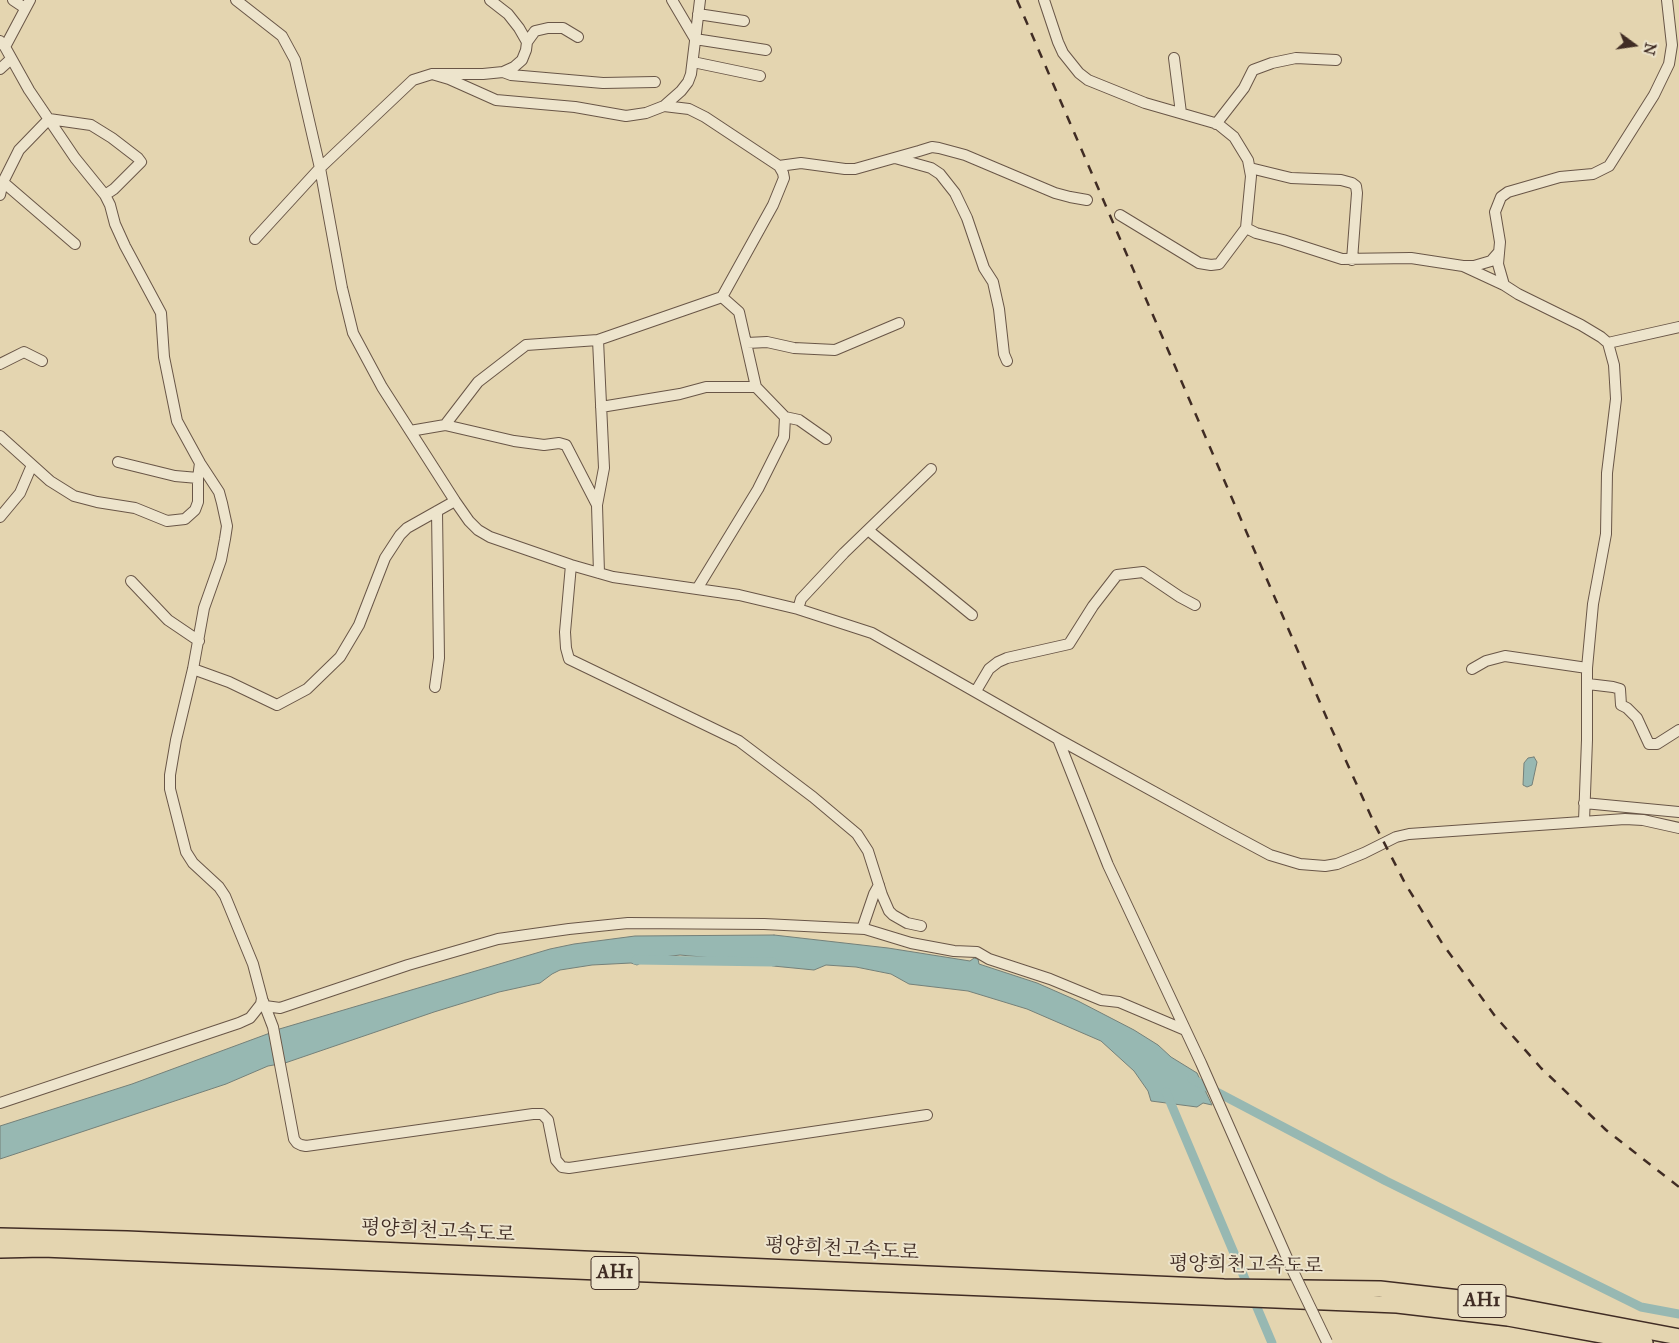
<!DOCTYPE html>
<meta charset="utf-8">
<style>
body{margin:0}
#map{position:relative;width:1679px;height:1343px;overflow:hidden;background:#e4d5b0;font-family:"IM FELL Great Primer",serif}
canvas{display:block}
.north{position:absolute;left:1609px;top:20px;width:50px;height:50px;-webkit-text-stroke:4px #ede4cc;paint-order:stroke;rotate:104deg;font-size:14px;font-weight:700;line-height:20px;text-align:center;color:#402c24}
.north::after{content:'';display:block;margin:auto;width:18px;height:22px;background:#402c24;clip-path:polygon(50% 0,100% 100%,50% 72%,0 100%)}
</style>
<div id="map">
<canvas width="1679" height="1343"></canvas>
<div class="north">N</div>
</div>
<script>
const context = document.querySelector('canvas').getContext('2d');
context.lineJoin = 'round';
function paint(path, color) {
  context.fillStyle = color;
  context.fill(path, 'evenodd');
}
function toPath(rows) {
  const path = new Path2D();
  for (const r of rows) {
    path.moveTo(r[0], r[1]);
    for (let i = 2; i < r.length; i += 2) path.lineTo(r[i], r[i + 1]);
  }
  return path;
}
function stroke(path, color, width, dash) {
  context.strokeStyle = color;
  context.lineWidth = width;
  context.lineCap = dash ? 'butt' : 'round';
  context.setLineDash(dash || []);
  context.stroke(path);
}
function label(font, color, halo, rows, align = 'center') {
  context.font = font + ' "IM FELL Great Primer","Noto Serif KR",serif';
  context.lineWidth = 4;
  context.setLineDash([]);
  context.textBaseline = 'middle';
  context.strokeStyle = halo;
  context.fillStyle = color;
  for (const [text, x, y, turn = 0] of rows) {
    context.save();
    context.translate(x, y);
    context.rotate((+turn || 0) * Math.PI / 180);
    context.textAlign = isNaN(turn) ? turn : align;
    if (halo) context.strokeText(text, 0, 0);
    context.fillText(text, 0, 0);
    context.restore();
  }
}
const water = toPath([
 [1534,757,1537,762,1532,785,1527,787,1523,785,1524,763,1528,758,1534,757],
 [774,935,888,948,970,961,974,958,978,959,979,964,1037,983,1078,1001,1134,1030,1158,1045,1171,1057,1197,1073,1212,1105,1203,1103,1197,1107,1151,1101,1148,1091,1134,1071,1101,1041,1027,1009,968,991,909,984,891,974,856,967,826,965,814,970,773,966,757,961,744,959,723,959,680,955,648,959,637,965,631,963,592,965,560,970,552,974,540,983,499,992,434,1012,285,1063,268,1066,226,1084,0,1159,0,1126,132,1084,270,1033,276,1030,550,949,574,944,635,936,774,935]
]);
const canal = toPath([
 [636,960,773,962],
 [1192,1079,1386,1181,1641,1307,1679,1314],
 [1166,1092,1272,1343]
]);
const minor = toPath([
 [13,0,25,8],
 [236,0,282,36,295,60,320,168,342,288,353,333,382,387,455,501,469,521,478,530,490,537,571,565,613,577,739,595,798,609,872,633,1058,739,1227,832,1270,855,1300,864,1325,866,1337,864,1364,853,1396,837,1409,834,1625,819,1643,820,1679,828],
 [672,0,695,39,766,50],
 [1044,0,1058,42,1063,53,1079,73,1088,80,1145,103,1218,124,1234,137,1248,160,1251,176,1246,228,1219,264,1211,265,1199,263,1120,215],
 [698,14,744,21],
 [0,41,5,47,29,90,75,158,105,195,110,205,115,224,125,246,161,313,164,357,177,421,200,463,219,492,222,503,227,526,225,539,221,560,204,608,193,669,176,740,170,775,170,789,186,852,193,863,219,887,225,896,253,964,262,998,261,1004,254,1013,250,1018,239,1023,0,1103],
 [527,42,535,31,548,28,563,28,578,37],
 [5,47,30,0],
 [1174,58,1181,113],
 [693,62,760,76],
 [0,69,11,59],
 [503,72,511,75,603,83,655,82],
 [664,106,681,91,688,82,691,74,700,0],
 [1216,124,1244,88,1253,70,1272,63,1296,58,1336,60],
 [895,158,931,168,940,174,955,193,967,218,984,268,993,282,999,309,1004,354,1007,361],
 [779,166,801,163,845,169,855,169,919,151,932,147,939,148,965,155,1055,193,1070,197,1087,200],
 [1250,168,1291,178,1341,180,1352,183,1356,186,1357,193,1352,260],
 [3,182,75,244],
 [0,195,3,182,19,150,49,119,91,125,112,138,138,158,141,162,114,189,105,195],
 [1246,228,1256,233,1283,240,1342,259,1411,258,1463,266,1504,285],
 [255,239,320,168,413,80,432,74,483,74,503,72,514,67,522,60,526,50,527,42,519,28,508,14,490,0],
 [1464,266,1474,266,1491,261,1498,253],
 [722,297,739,312,756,387,785,417,799,420,826,439],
 [598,340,604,468,597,505,599,573],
 [747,343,767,342,794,348,835,350,899,323],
 [1608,343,1679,327],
 [0,364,24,352,42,361],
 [601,407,680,394,706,387,756,387],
 [445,425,514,441,544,445,559,443,566,445,597,505],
 [410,431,445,425,478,382,526,345,598,340,722,297,773,205,784,178,783,173,779,166,705,117,689,109,664,106,646,113,626,116,575,107,496,100,449,79,432,74],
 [0,436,50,481,74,496,97,502,135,508,167,521,185,519,195,510,198,502,198,478,200,463],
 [118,462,175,476,198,478],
 [0,517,20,493,32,465],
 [868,530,972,615],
 [571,565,565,632,566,648,569,659,739,741,813,797,857,834,868,851,882,895,889,911,893,915,907,923,921,926],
 [131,581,168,620,199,641],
 [697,589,758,489,784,437,785,417],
 [798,609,801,599,844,553,931,469],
 [193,669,229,682,277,705,307,689,340,657,359,625,385,558,400,535,407,528,455,501],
 [1472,669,1486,661,1505,656,1587,668],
 [1588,684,1613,687,1620,689,1621,705,1627,708,1637,718,1649,744,1657,744,1679,730],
 [435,687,439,658,437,511],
 [976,691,989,669,998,662,1007,658,1069,644,1093,606,1117,575,1143,572,1180,597,1195,605],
 [1058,739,1108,865,1201,1063,1291,1267],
 [1584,803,1679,812],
 [1584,821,1587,740,1587,668,1593,604,1606,534,1607,473,1616,399,1614,365,1608,343,1601,337,1581,325,1518,294,1504,285,1498,264,1500,242,1495,212,1501,197,1508,192,1560,177,1593,174,1609,166,1654,95,1669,64,1672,45,1667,0],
 [862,929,874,894,879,885],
 [263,1001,273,1027,294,1139,297,1143,301,1145,306,1146,533,1114,542,1114,548,1120,556,1160,562,1167,569,1168,927,1115],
 [265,1006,280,1008,408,965,498,939,569,929,628,923,764,924,865,929,911,943,954,951,977,952,989,959,1050,979,1101,1000,1119,1002,1185,1030]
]);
const highway = toPath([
 [0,1236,127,1239,1224,1287,1380,1289,1495,1302,1679,1337],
 [0,1250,43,1249,1397,1305,1508,1318,1645,1343]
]);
const rail = toPath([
 [1017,0,1328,721,1375,825,1406,885,1442,943,1495,1016,1541,1068,1606,1130,1679,1187]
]);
const minorBridge = toPath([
 [1291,1267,1327,1342]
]);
const shields = [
 [615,1273,48],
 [1482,1301,48]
];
const shieldNames = [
 ["AH1",615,1273],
 ["AH1",1482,1301]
];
const streetNames = [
 ["평양희천고속도로",438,1232,3],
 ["평양희천고속도로",842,1250,3],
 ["평양희천고속도로",1246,1266,1]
];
paint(water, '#97b8b2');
stroke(water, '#748079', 1);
stroke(canal, '#97b8b2', 9);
stroke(minor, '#695647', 12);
stroke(highway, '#402c24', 18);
stroke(minor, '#ede4cc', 10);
stroke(highway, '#e4d5b0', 15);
stroke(rail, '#402c24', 2.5, [9, 9]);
stroke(minorBridge, '#695647', 12, []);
stroke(minorBridge, '#ede4cc', 10);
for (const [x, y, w] of shields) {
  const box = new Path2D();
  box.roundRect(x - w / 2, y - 16.5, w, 33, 4);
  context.fillStyle = '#ede4cc';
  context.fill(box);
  stroke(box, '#402c24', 1);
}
label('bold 19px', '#402c24', null, shieldNames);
label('20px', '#402c24', '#ede4cc', streetNames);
</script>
